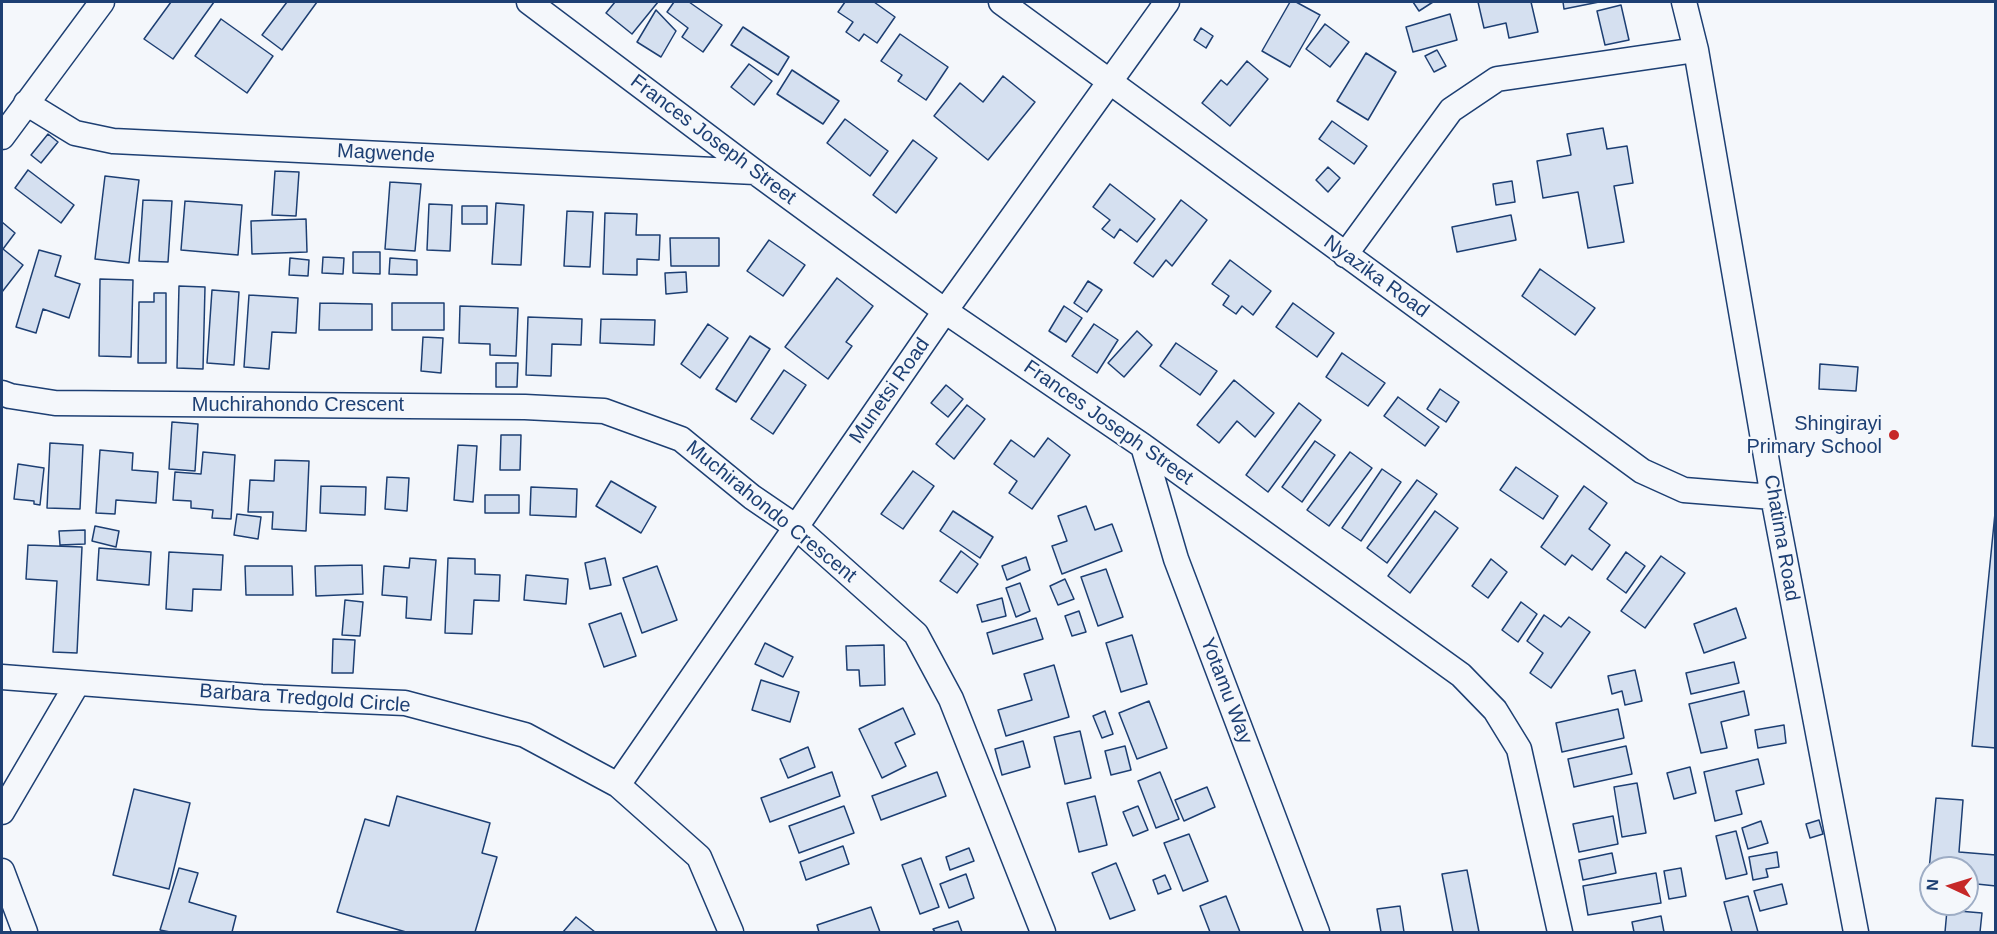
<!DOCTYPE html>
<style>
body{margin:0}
#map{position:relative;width:1997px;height:934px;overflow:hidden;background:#f4f7fb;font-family:Helvetica,sans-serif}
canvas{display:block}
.frame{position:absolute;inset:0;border:3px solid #1d3f73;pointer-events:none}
.north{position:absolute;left:1919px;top:856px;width:60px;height:60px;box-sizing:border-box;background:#f4f7fb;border:2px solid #9eadc5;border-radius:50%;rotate:274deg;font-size:16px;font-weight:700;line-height:24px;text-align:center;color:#1d3f73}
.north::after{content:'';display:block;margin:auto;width:21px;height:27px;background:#c62828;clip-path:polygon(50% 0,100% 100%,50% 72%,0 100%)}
</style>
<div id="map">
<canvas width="1997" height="934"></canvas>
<div class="frame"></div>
<div class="north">N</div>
</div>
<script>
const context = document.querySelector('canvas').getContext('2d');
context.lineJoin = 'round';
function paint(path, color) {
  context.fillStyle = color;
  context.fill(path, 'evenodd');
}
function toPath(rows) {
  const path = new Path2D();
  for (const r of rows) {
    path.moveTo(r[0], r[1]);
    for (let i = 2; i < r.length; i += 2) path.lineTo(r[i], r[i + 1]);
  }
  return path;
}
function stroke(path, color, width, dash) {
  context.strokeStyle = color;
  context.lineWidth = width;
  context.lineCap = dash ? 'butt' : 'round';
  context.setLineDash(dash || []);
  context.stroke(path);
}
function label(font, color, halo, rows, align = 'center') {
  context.font = font + ' Helvetica,sans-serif';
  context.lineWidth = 4.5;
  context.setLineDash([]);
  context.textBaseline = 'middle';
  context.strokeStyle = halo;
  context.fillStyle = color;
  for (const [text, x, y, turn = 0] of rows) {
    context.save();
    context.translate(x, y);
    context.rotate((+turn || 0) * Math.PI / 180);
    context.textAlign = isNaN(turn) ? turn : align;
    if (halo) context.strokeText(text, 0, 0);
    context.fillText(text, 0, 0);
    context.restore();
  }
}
const building = toPath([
 [171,2,214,2,173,59,144,39,171,2],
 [287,2,317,2,282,50,262,35,287,2],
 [615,2,658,2,632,34,606,13,615,2],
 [674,2,689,2,722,25,703,52,682,37,688,28,667,12,674,2],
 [845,2,874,2,895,17,877,43,864,34,859,41,846,32,853,22,838,12,845,2],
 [1290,2,1296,2,1320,15,1290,67,1262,51,1290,2],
 [1413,2,1433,2,1419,11,1413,2],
 [1478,2,1531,2,1538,32,1509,38,1506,23,1484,28,1478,2],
 [1563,2,1599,2,1564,9,1563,2],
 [1621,5,1629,40,1605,45,1597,11,1621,5],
 [656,10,676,31,661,57,637,42,656,10],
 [1450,14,1457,40,1413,52,1406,27,1450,14],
 [221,19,273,56,247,93,195,56,221,19],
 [1325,24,1349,42,1330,67,1306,49,1325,24],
 [743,27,789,57,778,75,731,45,743,27],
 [1201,28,1213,36,1206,48,1194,40,1201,28],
 [900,34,948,67,926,100,898,81,902,75,881,61,900,34],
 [1437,50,1446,66,1434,72,1425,56,1437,50],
 [1366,53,1396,72,1368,120,1337,101,1366,53],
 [1247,61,1268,79,1230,126,1202,103,1221,80,1227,85,1247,61],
 [749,64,772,81,754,105,731,87,749,64],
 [792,70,839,101,823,124,777,94,792,70],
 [1003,76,1035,102,988,160,934,116,960,83,983,102,1003,76],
 [845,119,888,151,870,176,827,143,845,119],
 [1332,121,1367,146,1354,164,1319,139,1332,121],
 [1603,128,1607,149,1627,146,1633,183,1614,186,1624,242,1588,248,1578,192,1543,198,1537,161,1571,155,1567,134,1603,128],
 [48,134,58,142,41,163,31,155,48,134],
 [913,140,937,158,896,213,873,195,913,140],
 [1328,167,1340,178,1328,192,1316,180,1328,167],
 [28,170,74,205,61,223,15,188,28,170],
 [275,171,299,172,296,216,272,215,275,171],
 [105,176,139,180,129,263,95,259,105,176],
 [1512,181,1515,202,1496,205,1493,184,1512,181],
 [390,182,421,184,415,251,385,249,390,182],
 [1110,184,1155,219,1137,242,1120,229,1114,238,1102,229,1110,220,1093,207,1110,184],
 [143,200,172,201,168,262,139,261,143,200],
 [1181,200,1207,220,1172,266,1166,260,1153,277,1134,263,1181,200],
 [185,201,242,205,238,255,181,250,185,201],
 [496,203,524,205,521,265,492,264,496,203],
 [429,204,452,205,450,251,427,250,429,204],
 [462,206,487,206,487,224,462,224,462,206],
 [567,211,593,212,590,267,564,266,567,211],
 [605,213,637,214,636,235,660,235,659,260,637,259,637,275,603,274,605,213],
 [1511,215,1516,240,1457,252,1452,227,1511,215],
 [306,219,307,252,252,254,251,221,306,219],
 [2,222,15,233,3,249,23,265,2,292,2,222],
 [670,238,719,238,719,266,671,266,670,238],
 [769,240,805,265,783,296,747,271,769,240],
 [39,250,61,256,55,276,80,284,69,318,43,309,36,333,16,327,39,250],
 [353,252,380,252,380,274,353,273,353,252],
 [323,257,344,258,343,274,322,273,323,257],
 [290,258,309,260,308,276,289,275,290,258],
 [390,258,417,260,417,275,389,274,390,258],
 [1230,260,1271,291,1253,315,1242,306,1236,314,1223,305,1229,296,1212,284,1230,260],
 [1540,269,1595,308,1575,335,1522,296,1540,269],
 [686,272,687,292,666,294,665,273,686,272],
 [837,278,873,306,846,342,852,346,828,379,785,347,837,278],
 [100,279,133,280,131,357,99,356,100,279],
 [1088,281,1102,290,1087,312,1074,303,1088,281],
 [179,286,205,287,203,369,177,368,179,286],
 [212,290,239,292,234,365,207,363,212,290],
 [154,293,166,293,166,363,138,363,139,302,154,302,154,293],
 [249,295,298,298,296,333,272,332,269,369,244,367,249,295],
 [320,303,372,304,372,330,319,330,320,303],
 [392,303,444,303,444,330,392,330,392,303],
 [1293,303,1334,333,1317,357,1276,327,1293,303],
 [460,306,518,308,516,356,490,355,490,344,459,343,460,306],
 [1064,306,1082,318,1066,342,1049,331,1064,306],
 [528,317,582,319,581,345,552,344,551,376,526,375,528,317],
 [601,319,655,320,654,345,600,343,601,319],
 [708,324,728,338,700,378,681,364,708,324],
 [1094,324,1118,340,1097,373,1072,356,1094,324],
 [1137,331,1152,345,1124,377,1108,363,1137,331],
 [750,336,770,349,736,402,716,389,750,336],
 [423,337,443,338,441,373,421,371,423,337],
 [1176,343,1217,371,1200,395,1160,366,1176,343],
 [1342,353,1385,383,1368,406,1326,377,1342,353],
 [496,363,518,363,517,387,496,387,496,363],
 [1820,364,1858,367,1856,391,1819,389,1820,364],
 [784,370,806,385,773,434,751,419,784,370],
 [1234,380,1274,413,1255,437,1237,421,1219,443,1197,425,1234,380],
 [946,385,963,399,948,417,931,403,946,385],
 [1440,389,1459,402,1446,422,1427,409,1440,389],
 [1398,397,1439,427,1425,446,1384,416,1398,397],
 [1299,403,1321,420,1268,492,1246,475,1299,403],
 [967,405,985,419,954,459,936,444,967,405],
 [172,422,198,424,195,471,169,469,172,422],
 [501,435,521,435,520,470,500,470,501,435],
 [1048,438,1070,455,1032,509,1009,493,1017,481,994,464,1011,440,1034,457,1048,438],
 [1315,441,1335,455,1302,502,1282,487,1315,441],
 [50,443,83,445,80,509,47,508,50,443],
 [458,445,477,446,473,502,454,500,458,445],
 [100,450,133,453,132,470,158,472,156,503,116,500,115,514,96,513,100,450],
 [203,452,235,455,231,519,212,518,213,510,191,508,191,501,173,500,175,472,201,474,203,452],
 [1350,452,1372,468,1329,526,1307,510,1350,452],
 [275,460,309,461,306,531,272,529,273,512,248,512,250,480,274,481,275,460],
 [18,464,44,468,40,505,34,504,34,501,14,499,18,464],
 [1516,467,1558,496,1543,519,1500,490,1516,467],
 [1382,469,1401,482,1361,541,1342,528,1382,469],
 [913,471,934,486,903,529,881,514,913,471],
 [387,477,409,478,407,511,385,509,387,477],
 [1417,480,1437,494,1387,563,1367,548,1417,480],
 [611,481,656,507,641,533,596,506,611,481],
 [321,486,366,487,365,515,320,513,321,486],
 [1584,486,1607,503,1589,529,1610,545,1592,570,1572,555,1565,565,1541,547,1584,486],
 [531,487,577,489,576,517,530,515,531,487],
 [485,495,519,495,519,513,485,513,485,495],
 [1996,503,1996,748,1972,746,1996,503],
 [1086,506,1095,530,1112,524,1122,551,1062,574,1052,546,1067,541,1058,516,1086,506],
 [953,511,993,537,980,558,940,531,953,511],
 [1435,511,1458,528,1410,593,1388,576,1435,511],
 [237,514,261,517,258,539,234,535,237,514],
 [95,526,119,531,116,547,92,541,95,526],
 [85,530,85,544,60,545,59,531,85,530],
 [28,545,82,547,77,653,53,652,57,581,26,579,28,545],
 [99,548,151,552,149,585,97,580,99,548],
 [961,551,978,564,957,593,940,581,961,551],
 [169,552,223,555,221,590,193,589,192,611,166,609,169,552],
 [1626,552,1645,566,1626,593,1607,579,1626,552],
 [1661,556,1685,573,1645,628,1621,611,1661,556],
 [1026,557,1030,570,1007,580,1002,566,1026,557],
 [410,558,436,560,431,620,406,618,407,597,382,595,384,566,409,568,410,558],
 [448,558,475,559,475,574,500,575,499,601,474,600,472,634,445,633,448,558],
 [605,558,611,585,590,589,585,563,605,558],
 [1491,559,1507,572,1488,598,1472,586,1491,559],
 [362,565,363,594,316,596,315,566,362,565],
 [245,566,292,566,293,595,246,595,245,566],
 [657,566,677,620,642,633,623,578,657,566],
 [1106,569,1123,617,1098,626,1081,577,1106,569],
 [526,575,568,579,566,604,524,600,526,575],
 [1065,579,1074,599,1058,605,1050,586,1065,579],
 [1020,583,1030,611,1016,617,1006,588,1020,583],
 [1002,598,1006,616,982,622,977,605,1002,598],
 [345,600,363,602,360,636,342,635,345,600],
 [1521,602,1537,614,1518,642,1502,630,1521,602],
 [1736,608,1746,638,1704,653,1694,624,1736,608],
 [1079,611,1086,632,1072,636,1065,616,1079,611],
 [621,613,636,656,604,667,589,624,621,613],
 [1544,615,1561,627,1569,617,1590,632,1551,688,1530,673,1543,653,1527,641,1544,615],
 [1036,618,1043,639,993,654,987,633,1036,618],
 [1132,635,1147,684,1121,692,1106,643,1132,635],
 [333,639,355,640,353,673,332,673,333,639],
 [765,643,793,657,783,677,755,664,765,643],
 [884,645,885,685,860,686,859,670,847,670,846,646,884,645],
 [1734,662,1739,683,1691,694,1686,673,1734,662],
 [1054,665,1069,717,1006,736,998,710,1032,700,1024,674,1054,665],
 [1635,670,1642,701,1625,705,1622,691,1612,694,1608,676,1635,670],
 [761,680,799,692,790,722,752,710,761,680],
 [1744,691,1749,715,1721,722,1727,748,1701,753,1689,704,1744,691],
 [1149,701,1167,748,1137,759,1119,713,1149,701],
 [903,708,915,734,895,743,906,766,882,778,859,729,903,708],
 [1618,709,1624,738,1562,752,1556,723,1618,709],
 [1105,711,1113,734,1102,738,1093,716,1105,711],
 [1784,725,1786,743,1758,748,1755,730,1784,725],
 [1080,731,1091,778,1065,784,1054,737,1080,731],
 [1023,741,1030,767,1002,775,995,749,1023,741],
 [1125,746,1131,770,1111,775,1105,751,1125,746],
 [1626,746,1632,774,1574,787,1568,759,1626,746],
 [808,747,815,767,788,778,780,759,808,747],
 [1758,759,1764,784,1736,791,1742,814,1715,821,1704,772,1758,759],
 [1690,767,1696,793,1674,799,1667,773,1690,767],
 [832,772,840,796,770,822,761,798,832,772],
 [937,772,946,796,881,820,872,796,937,772],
 [1160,772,1179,819,1156,828,1138,781,1160,772],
 [1637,783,1646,833,1622,837,1614,787,1637,783],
 [1207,787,1215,807,1184,821,1175,800,1207,787],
 [134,789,190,803,169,889,113,875,134,789],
 [397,796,490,823,482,853,497,857,475,932,406,932,337,912,365,819,389,826,397,796],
 [1095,796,1107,845,1079,852,1067,803,1095,796],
 [1936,798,1963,800,1959,852,1996,855,1996,886,1967,883,1967,868,1931,868,1931,880,1928,880,1936,798],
 [844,806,854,833,799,853,789,826,844,806],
 [1138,806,1148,830,1133,836,1123,812,1138,806],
 [1613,816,1618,844,1579,852,1573,824,1613,816],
 [1819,820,1823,834,1810,838,1806,824,1819,820],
 [1761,821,1768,843,1748,849,1742,828,1761,821],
 [1736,831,1747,874,1726,879,1716,836,1736,831],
 [1189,834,1208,881,1183,891,1164,843,1189,834],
 [843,846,849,864,806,880,800,862,843,846],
 [969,848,974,861,950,870,946,857,969,848],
 [1777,852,1779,867,1766,869,1768,877,1753,880,1749,857,1777,852],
 [1612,853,1616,873,1583,880,1579,860,1612,853],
 [921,858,939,907,920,914,902,865,921,858],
 [1116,863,1135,910,1110,919,1092,873,1116,863],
 [179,868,198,873,189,902,236,916,232,932,170,932,160,930,179,868],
 [1681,868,1686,896,1669,899,1664,871,1681,868],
 [1467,870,1479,932,1453,932,1442,874,1467,870],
 [1656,873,1661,903,1588,915,1583,886,1656,873],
 [966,874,974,898,949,908,940,884,966,874],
 [1165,875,1171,889,1158,894,1153,880,1165,875],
 [1782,884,1787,904,1760,911,1754,891,1782,884],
 [1226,896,1240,932,1210,932,1200,906,1226,896],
 [1748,896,1758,932,1732,932,1724,902,1748,896],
 [1400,906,1404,932,1381,932,1377,909,1400,906],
 [871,907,880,932,819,932,817,925,871,907],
 [1947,910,1982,913,1980,932,1945,932,1947,910],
 [1661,916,1664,932,1634,932,1632,922,1661,916],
 [576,917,595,932,563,932,576,917],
 [958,921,962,932,935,932,933,929,958,921]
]);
const minor = toPath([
 [529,2,755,172,945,311,1143,446,1461,675,1495,710,1519,749,1560,932],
 [1001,2,1642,471,1684,490,1773,497],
 [1684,2,1696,50,1773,497,1856,932],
 [26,103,75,133,113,141,755,172],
 [2,137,102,2],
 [1345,255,1451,110,1497,79,1696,50],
 [2,393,10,396,55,403,525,407,604,411,681,439,752,497,796,527,916,634,951,699,1043,932],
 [1143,446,1176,559,1317,932],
 [2,677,262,697,405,703,525,735,618,785,699,857,731,932],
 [618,785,945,311,1167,2],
 [2,812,77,684],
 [2,871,25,932]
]);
const markers = [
 [1894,435,6,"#c62828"]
];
const streetNames = [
 ["Frances Joseph Street",713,140,37],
 ["Magwende",386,154,3],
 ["Nyazika Road",1376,277,36],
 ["Munetsi Road",890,391,-55],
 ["Muchirahondo Crescent",298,405],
 ["Frances Joseph Street",1108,423,35],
 ["Muchirahondo Crescent",771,512,39],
 ["Chatima Road",1781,538,80],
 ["Yotamu Way",1226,691,69],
 ["Barbara Tredgold Circle",305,699,4]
];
const poiNames = [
 ["Shingirayi",1882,424],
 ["Primary School",1882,447]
];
paint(building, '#d5e0f0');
stroke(building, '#1d3f73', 1.5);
stroke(minor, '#1d3f73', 27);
stroke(minor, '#f4f7fb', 24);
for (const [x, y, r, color] of markers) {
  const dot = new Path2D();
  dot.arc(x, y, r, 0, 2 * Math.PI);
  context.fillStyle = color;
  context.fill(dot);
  stroke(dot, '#f4f7fb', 2);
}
label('20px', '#1d3f73', '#f4f7fb', streetNames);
label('20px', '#1d3f73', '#f4f7fb', poiNames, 'right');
</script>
